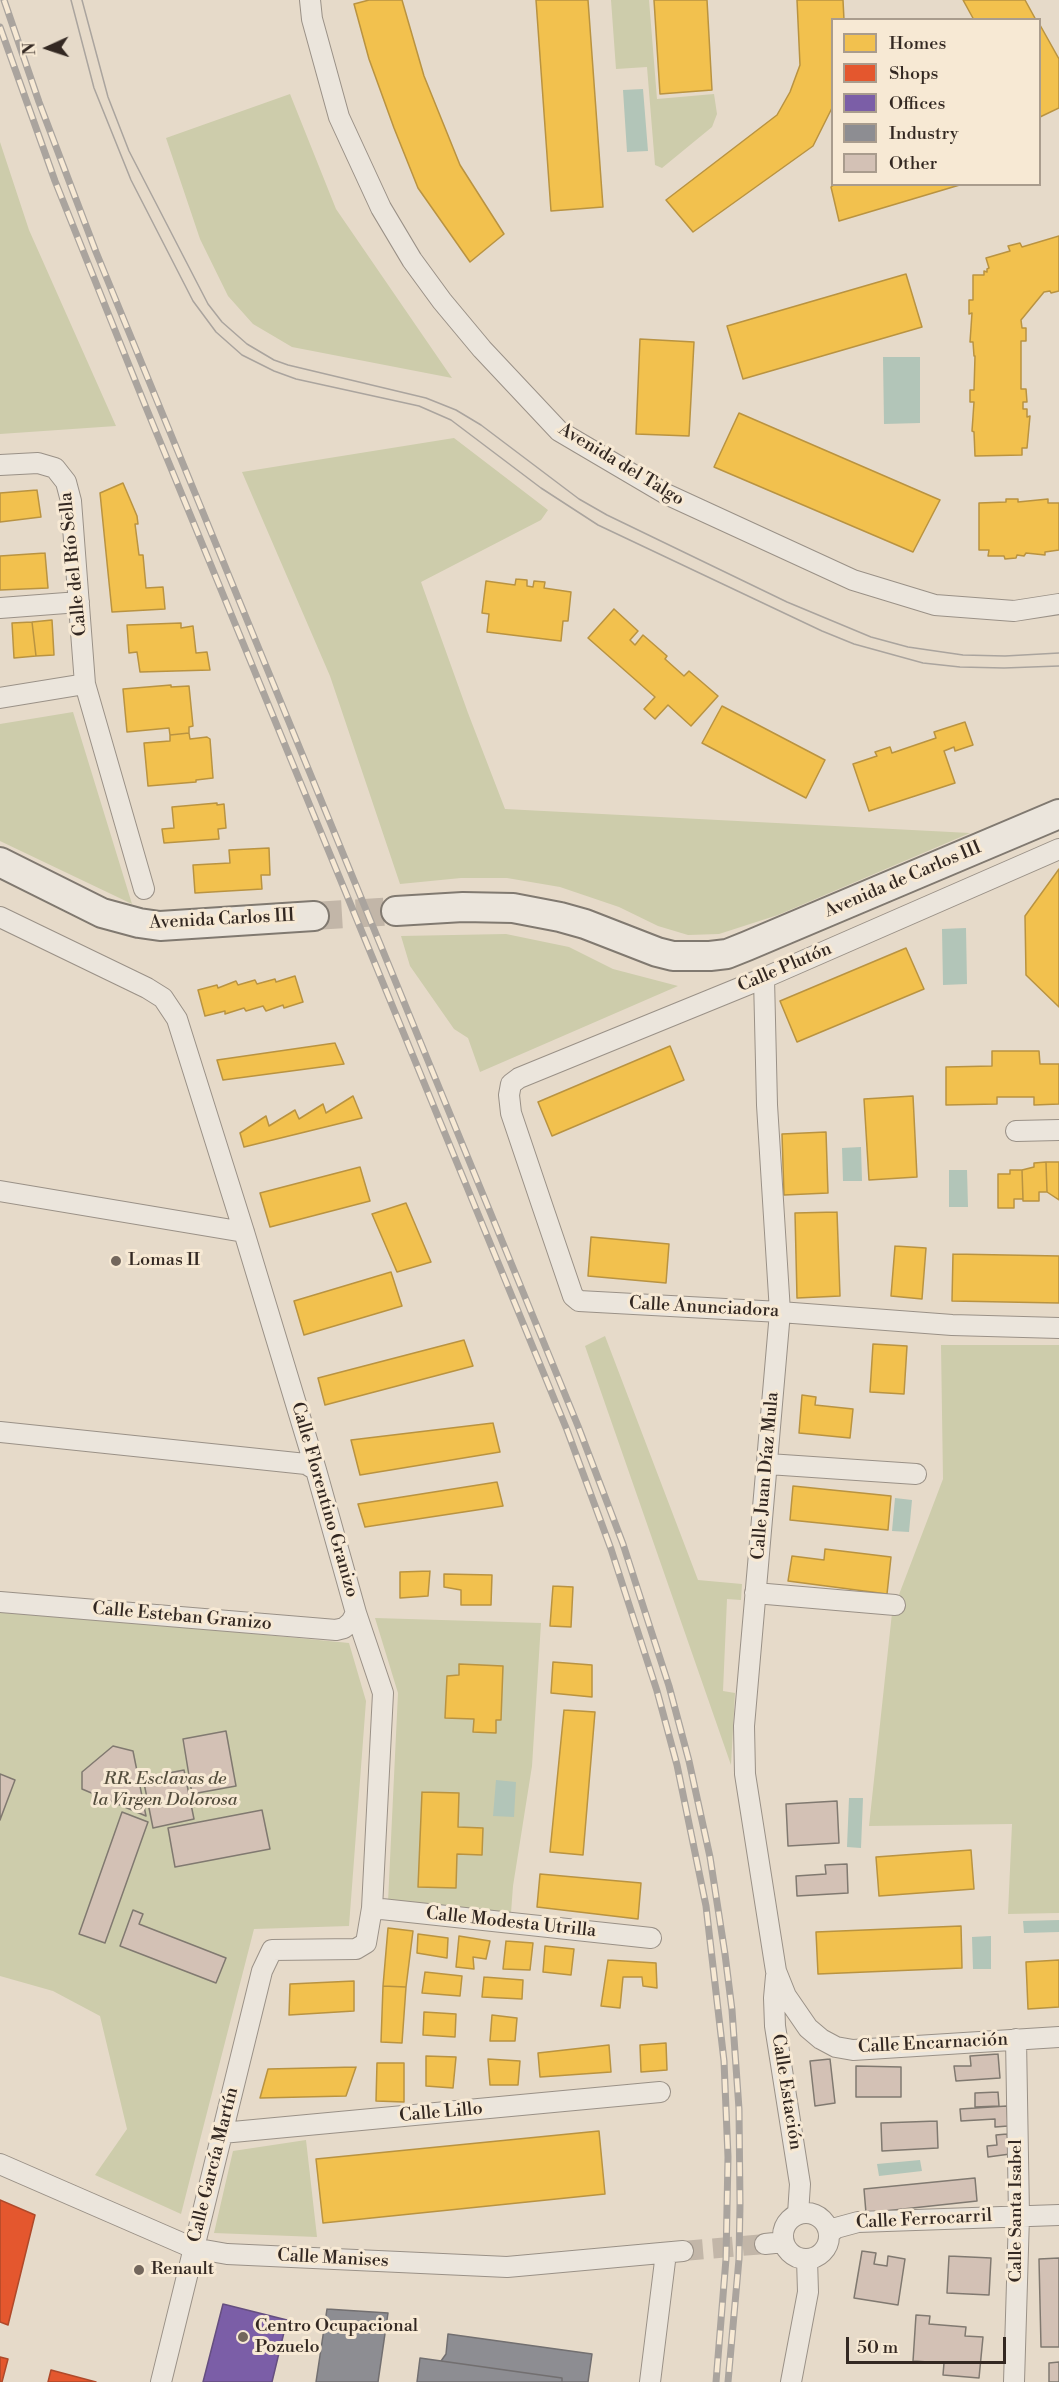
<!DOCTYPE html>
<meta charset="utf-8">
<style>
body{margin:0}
#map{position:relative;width:1059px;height:2382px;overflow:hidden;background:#e6dac9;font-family:"Libre Bodoni",serif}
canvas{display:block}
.legend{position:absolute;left:831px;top:18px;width:210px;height:168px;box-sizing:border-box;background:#f7e9d4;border:2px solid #a99c8d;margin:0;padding:8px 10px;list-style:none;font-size:18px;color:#332822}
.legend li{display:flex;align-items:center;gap:12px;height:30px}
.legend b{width:30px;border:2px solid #a99c8d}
.north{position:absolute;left:18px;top:18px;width:60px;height:60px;-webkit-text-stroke:4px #f7e9d4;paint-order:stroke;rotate:267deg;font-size:16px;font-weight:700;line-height:24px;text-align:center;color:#332822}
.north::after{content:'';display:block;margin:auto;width:21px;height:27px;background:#332822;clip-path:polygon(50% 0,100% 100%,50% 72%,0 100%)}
.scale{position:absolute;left:846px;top:2337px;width:160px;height:27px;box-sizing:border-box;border:3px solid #332822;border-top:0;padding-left:8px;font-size:18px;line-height:21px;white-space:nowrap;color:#332822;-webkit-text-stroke:4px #f7e9d4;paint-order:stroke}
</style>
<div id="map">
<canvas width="1059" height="2382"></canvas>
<ul class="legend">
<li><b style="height:16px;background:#f2c14e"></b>Homes</li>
<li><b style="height:16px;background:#e4572e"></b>Shops</li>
<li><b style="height:16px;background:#7b5ea7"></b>Offices</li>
<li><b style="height:16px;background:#8d8d92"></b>Industry</li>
<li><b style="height:16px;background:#d3c1b5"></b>Other</li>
</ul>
<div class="north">N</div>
<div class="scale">50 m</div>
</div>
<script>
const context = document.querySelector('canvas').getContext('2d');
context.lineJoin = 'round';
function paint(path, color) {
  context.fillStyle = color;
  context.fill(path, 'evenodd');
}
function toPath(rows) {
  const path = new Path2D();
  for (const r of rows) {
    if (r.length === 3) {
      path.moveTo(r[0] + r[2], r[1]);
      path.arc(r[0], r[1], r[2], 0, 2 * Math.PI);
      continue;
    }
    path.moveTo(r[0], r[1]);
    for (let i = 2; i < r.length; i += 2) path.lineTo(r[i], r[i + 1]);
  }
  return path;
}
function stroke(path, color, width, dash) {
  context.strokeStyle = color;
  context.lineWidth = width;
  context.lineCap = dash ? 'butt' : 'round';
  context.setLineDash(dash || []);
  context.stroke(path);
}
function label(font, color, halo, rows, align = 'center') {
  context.font = font + ' "Libre Bodoni",serif';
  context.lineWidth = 6;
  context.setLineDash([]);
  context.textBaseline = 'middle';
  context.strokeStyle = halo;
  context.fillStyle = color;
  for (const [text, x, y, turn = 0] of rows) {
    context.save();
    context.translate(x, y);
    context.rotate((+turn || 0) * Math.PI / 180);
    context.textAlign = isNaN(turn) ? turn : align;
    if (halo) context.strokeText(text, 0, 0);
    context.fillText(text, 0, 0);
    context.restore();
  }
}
const green = toPath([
 [611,0,649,0,657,99,714,94,717,114,712,127,662,168,655,165,647,67,616,69],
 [290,94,336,209,452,378,292,347,253,324,228,296,200,239,166,138],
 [0,142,29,230,116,426,0,434],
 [454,438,548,510,541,520,421,582,468,713,505,809,970,833,778,915,719,934,688,935,658,926,619,907,560,887,507,878,461,878,400,884,330,676,242,472],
 [73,712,132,904,0,841,0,724],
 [506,934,569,947,613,969,678,986,480,1072,468,1038,454,1029,410,966,401,936],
 [605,1336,698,1580,742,1584,741,1600,727,1599,723,1691,735,1693,731,1765,585,1346],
 [941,1345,1059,1345,1059,1913,1008,1914,1012,1824,869,1826,892,1613,943,1479],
 [0,1609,349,1643,366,1701,349,1926,254,1929,181,2214,95,2175,127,2129,100,2016,53,1991,0,1976],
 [375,1618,541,1623,532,1766,513,1886,511,1913,388,1902,398,1693],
 [306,2140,317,2237,214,2233,233,2151]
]);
const water = toPath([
 [643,89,648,151,627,152,623,90],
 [883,357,920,357,920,423,884,424],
 [966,928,967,984,943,985,942,929],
 [861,1147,862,1181,843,1181,842,1148],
 [949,1170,967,1170,968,1207,949,1207],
 [895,1498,912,1500,909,1532,892,1531],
 [496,1780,516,1782,514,1817,493,1816],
 [849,1798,863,1798,861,1848,847,1847],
 [1059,1920,1059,1932,1024,1933,1023,1921],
 [991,1936,991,1969,973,1969,972,1937],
 [920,2160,922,2171,879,2176,877,2164]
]);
const homes = toPath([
 [369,0,402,0,424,76,460,165,504,234,470,262,418,188,394,128,369,59,354,4,369,0],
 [536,0,588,0,603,207,551,211,536,0],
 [654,0,707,0,712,90,660,94,654,0],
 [797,0,843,0,844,20,832,20,832,108,813,146,693,232,666,200,777,115,790,92,800,65,797,0],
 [963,0,1025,0,1036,20,974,20,963,0],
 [1040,25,1059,59,1059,108,1040,117,1040,25],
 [835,184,963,184,839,221,831,187,835,184],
 [1059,236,1059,291,1051,293,1050,291,1044,292,1021,320,1022,328,1026,328,1026,341,1021,341,1021,389,1026,389,1027,402,1023,402,1023,409,1027,409,1027,417,1030,416,1027,448,1022,448,1022,455,975,456,974,432,972,431,974,402,970,402,970,390,974,390,975,356,974,356,973,342,970,342,972,313,969,314,969,300,973,300,973,275,984,275,984,271,987,272,987,269,989,268,986,258,1010,251,1008,246,1020,243,1022,247,1059,236],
 [906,274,922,327,743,379,727,326,906,274],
 [640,339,694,342,689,436,636,434,640,339],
 [739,413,940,500,913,552,714,467,739,413],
 [123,483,137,516,138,524,135,524,139,555,143,555,146,588,163,587,165,609,112,612,100,493,123,483],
 [37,490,41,517,0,522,0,493,37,490],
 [1006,499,1018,499,1018,502,1048,499,1048,503,1059,503,1059,550,1045,552,1045,555,1026,553,1024,556,1017,555,1016,558,1005,559,1004,556,988,556,989,550,979,550,979,503,1006,502,1006,499],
 [45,553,48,588,0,590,0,556,45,553],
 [516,579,527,580,527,586,533,587,534,581,545,582,544,588,571,592,568,621,563,621,561,641,487,632,489,614,482,613,486,581,515,585,516,579],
 [614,609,638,631,630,640,635,645,643,635,667,656,665,659,684,676,689,671,718,696,691,726,668,705,655,719,644,709,655,697,588,638,614,609],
 [52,620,54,655,36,656,32,622,52,620],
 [32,622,36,656,14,658,12,623,32,622],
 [181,623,181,628,193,626,196,653,207,652,210,670,140,672,137,652,129,653,127,625,181,623],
 [171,685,171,687,189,686,193,726,189,727,189,733,170,735,169,728,127,732,123,689,171,685],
 [722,706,825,760,806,798,702,743,722,706],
 [965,722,973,745,955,751,954,747,944,751,955,783,869,811,853,764,877,756,875,752,890,747,892,753,936,738,934,732,965,722],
 [189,733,190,739,207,737,210,739,213,778,196,780,196,782,148,786,144,743,170,741,170,735,189,733],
 [217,803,217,805,224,804,226,828,218,829,219,839,164,843,162,829,174,828,172,807,217,803],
 [269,848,270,875,261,875,262,889,195,893,193,865,230,863,229,850,269,848],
 [1059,869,1059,1007,1026,975,1025,916,1059,869],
 [906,948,924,989,797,1042,780,1001,906,948],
 [295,976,303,1002,284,1008,283,1005,266,1011,263,1006,246,1011,244,1008,225,1014,225,1011,205,1016,198,990,217,985,218,988,236,981,238,985,255,980,257,984,275,979,276,982,295,976],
 [335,1043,344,1064,223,1080,217,1060,335,1043],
 [670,1046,684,1080,552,1136,538,1102,670,1046],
 [992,1051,1039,1051,1040,1064,1059,1064,1059,1104,1034,1105,1034,1097,997,1097,997,1104,946,1105,946,1067,992,1066,992,1051],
 [353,1096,362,1118,244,1147,240,1133,266,1116,269,1126,295,1110,299,1119,323,1104,326,1113,353,1096],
 [913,1096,917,1177,869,1180,864,1099,913,1096],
 [826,1132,828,1193,784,1195,782,1134,826,1132],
 [1046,1162,1059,1162,1059,1200,1047,1192,1046,1162],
 [1046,1162,1047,1192,1039,1192,1039,1201,1023,1201,1022,1170,1034,1167,1034,1163,1046,1162],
 [360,1167,370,1201,270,1227,260,1193,360,1167],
 [1010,1170,1022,1170,1023,1199,1014,1199,1014,1208,998,1208,998,1174,1010,1174,1010,1170],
 [406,1203,431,1262,397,1272,372,1214,406,1203],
 [837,1212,840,1296,797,1298,795,1213,837,1212],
 [591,1237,669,1244,666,1283,588,1276,591,1237],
 [895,1246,926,1248,922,1299,891,1296,895,1246],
 [953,1254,1059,1256,1059,1303,952,1301,953,1254],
 [391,1272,402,1306,304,1335,294,1301,391,1272],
 [464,1340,473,1366,325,1405,318,1378,464,1340],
 [873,1344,907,1346,904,1394,870,1392,873,1344],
 [802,1395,816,1397,815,1405,853,1409,850,1438,799,1433,802,1395],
 [493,1423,500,1452,360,1475,351,1440,493,1423],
 [497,1482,503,1506,365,1527,358,1504,497,1482],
 [793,1486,891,1496,888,1530,790,1520,793,1486],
 [825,1549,891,1557,887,1594,788,1581,792,1556,824,1560,825,1549],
 [430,1571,428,1596,400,1598,400,1572,430,1571],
 [444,1574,492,1575,491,1605,461,1605,461,1590,444,1587,444,1574],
 [553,1586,573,1587,571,1627,550,1626,553,1586],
 [553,1662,592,1665,592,1697,551,1693,553,1662],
 [459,1664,503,1666,501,1720,496,1720,496,1733,473,1732,474,1719,445,1718,447,1676,459,1675,459,1664],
 [564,1710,595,1712,583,1855,550,1852,564,1710],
 [422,1792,459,1793,458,1827,483,1828,482,1855,457,1854,456,1888,418,1887,422,1792],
 [971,1850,974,1889,879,1896,876,1857,971,1850],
 [540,1874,641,1883,638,1919,537,1907,540,1874],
 [961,1926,962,1968,818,1974,816,1932,961,1926],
 [388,1928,413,1931,406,1987,383,1986,388,1928],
 [418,1934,448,1938,447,1958,417,1953,418,1934],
 [459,1936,490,1941,486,1959,473,1957,474,1969,456,1967,459,1936],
 [506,1941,533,1943,530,1970,503,1969,506,1941],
 [545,1946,574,1949,571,1975,543,1972,545,1946],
 [608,1960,656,1963,657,1988,643,1986,642,1977,623,1977,620,2008,601,2006,608,1960],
 [1059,1960,1059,2007,1028,2009,1026,1962,1059,1960],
 [425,1972,462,1976,460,1996,422,1993,425,1972],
 [484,1977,523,1980,522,1999,482,1997,484,1977],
 [354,1981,354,2011,289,2015,290,1984,354,1981],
 [383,1986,406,1987,402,2043,381,2042,383,1986],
 [424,2012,456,2014,455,2037,423,2035,424,2012],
 [492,2015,517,2018,515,2041,490,2041,492,2015],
 [666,2043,667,2070,641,2072,640,2045,666,2043],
 [609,2045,611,2072,540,2077,538,2053,609,2045],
 [426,2056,456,2057,453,2088,426,2086,426,2056],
 [488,2059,520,2061,518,2085,490,2085,488,2059],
 [377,2063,404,2063,404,2102,376,2101,377,2063],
 [356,2067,346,2096,260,2098,268,2069,356,2067],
 [599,2131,605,2194,323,2223,316,2159,599,2131]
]);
const shops = toPath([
 [0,2200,35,2215,8,2325,0,2322,0,2200],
 [0,2357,8,2359,2,2382,0,2382,0,2357],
 [51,2370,96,2382,48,2382,51,2370]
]);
const offices = toPath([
 [223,2304,287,2320,272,2382,203,2382,223,2304]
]);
const industry = toPath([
 [327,2309,388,2313,378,2382,316,2382,327,2309],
 [448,2334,592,2354,588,2382,562,2382,562,2378,441,2361,446,2354,448,2334],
 [420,2358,562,2378,562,2382,417,2382,420,2358]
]);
const building = toPath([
 [226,1731,236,1786,192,1794,183,1739,226,1731],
 [113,1746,133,1751,146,1816,82,1789,82,1772,113,1746],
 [184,1770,194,1819,153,1828,143,1778,184,1770],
 [0,1774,15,1780,0,1820,0,1774],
 [837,1801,839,1843,788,1846,786,1804,837,1801],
 [262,1810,270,1849,175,1867,168,1828,262,1810],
 [122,1812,148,1822,105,1943,79,1934,122,1812],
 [847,1864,848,1893,797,1896,796,1876,826,1874,825,1865,847,1864],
 [133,1910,143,1914,139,1924,226,1958,216,1983,120,1946,133,1910],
 [998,2054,1000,2078,956,2081,954,2066,971,2066,970,2056,998,2054],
 [830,2059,835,2103,815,2106,810,2061,830,2059],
 [856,2066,901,2067,901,2097,856,2097,856,2066],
 [998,2092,999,2106,975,2107,975,2093,998,2092],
 [1007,2106,1008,2126,995,2127,995,2119,961,2121,960,2109,1007,2106],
 [937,2121,938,2148,882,2151,881,2123,937,2121],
 [1007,2134,1010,2154,988,2157,987,2146,997,2145,996,2135,1007,2134],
 [975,2178,977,2201,866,2213,864,2189,975,2178],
 [862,2251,876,2253,874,2264,887,2266,888,2256,905,2259,898,2305,854,2298,862,2251],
 [949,2256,991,2258,989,2295,947,2293,949,2256],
 [1059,2258,1059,2347,1041,2347,1039,2259,1059,2258],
 [916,2315,930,2316,929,2324,966,2327,965,2336,983,2337,979,2378,943,2375,944,2363,913,2361,916,2315],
 [1059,2362,1059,2382,1049,2382,1049,2363,1059,2362]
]);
const streetTunnel = toPath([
 [683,2251,765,2244]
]);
const secondaryTunnel = toPath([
 [314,916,396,911]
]);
const street = toPath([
 [310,0,312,19,339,117,381,208,412,260,442,301,482,349,559,431,666,494,853,580,935,605,1014,611,1059,604],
 [0,465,38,463,55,468,66,482,71,501,85,684,144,889],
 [0,608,79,602],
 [0,698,85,684],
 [1059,849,764,978,519,1078,511,1084,509,1095,511,1113,541,1202,573,1296,579,1301,780,1312,952,1325,1059,1328],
 [0,917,147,988,163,998,177,1019,244,1232,316,1470,356,1613,383,1693,372,1908,366,1943,356,1949,272,1950,262,1971,161,2382],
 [764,978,767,1105,780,1312,744,1726,745,1774,776,1971,786,1996,808,2028,821,2039,836,2047,853,2050,1059,2037],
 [1016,1131,1059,1130],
 [0,1191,244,1232],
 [0,1432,306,1464,316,1470],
 [768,1464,916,1474],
 [755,1593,895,1605],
 [0,1602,336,1630,344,1628,351,1622,356,1613],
 [372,1908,651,1938],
 [776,1976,774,1998,775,2026,800,2184,798,2214],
 [222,2133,660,2092],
 [0,2164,193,2248,227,2254,507,2267,683,2251],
 [806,2236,23],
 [829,2234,836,2228,858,2222,1059,2215],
 [765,2244,784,2242],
 [650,2382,666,2253],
 [791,2382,808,2292,807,2259],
 [1014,2382,1019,2216,1016,2039]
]);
const secondary = toPath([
 [0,862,102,913,139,923,160,926,314,916],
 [396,911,463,907,513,908,560,917,585,924,657,952,673,956,710,956,727,954,747,946,1059,814]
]);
const tram = toPath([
 [71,0,94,88,131,180,193,301,216,332,242,355,274,371,296,379,419,406,451,420,541,488,598,525,822,631,854,644,923,663,960,667,1004,668,1059,666],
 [82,0,108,97,129,151,208,304,222,322,247,344,274,360,288,365,426,398,456,410,481,425,579,499,607,515,787,602,871,637,908,647,963,655,1005,656,1059,653]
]);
const rail = toPath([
 [4,0,39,102,96,252,578,1426,623,1544,669,1686,689,1761,710,1857,725,1954,732,2010,739,2109,740,2204,739,2259,728,2382],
 [0,27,55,181,145,405,567,1430,611,1549,657,1691,677,1765,706,1906,724,2061,728,2157,726,2259,716,2382]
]);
const markers = [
 [116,1261,6,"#72665c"],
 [139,2270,6,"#72665c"],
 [243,2337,6,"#72665c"]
];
const streetNames = [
 ["Avenida del Talgo",621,465,31],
 ["Calle del Río Sella",74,564,-96],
 ["Avenida de Carlos III",903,880,-23],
 ["Avenida Carlos III",222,920,-3],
 ["Calle Plutón",785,968,-23],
 ["Calle Anunciadora",704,1308,3],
 ["Calle Juan Díaz Mula",766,1476,-85],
 ["Calle Florentino Granizo",324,1500,74],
 ["Calle Esteban Granizo",182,1617,5],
 ["Calle Modesta Utrilla",511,1923,6],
 ["Calle Encarnación",933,2044,-3],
 ["Calle Estación",786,2092,81],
 ["Calle Lillo",441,2113,-5],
 ["Calle García Martín",214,2165,-76],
 ["Calle Santa Isabel",1017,2211,-90],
 ["Calle Ferrocarril",924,2220,-3],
 ["Calle Manises",333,2259,3]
];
const poiNames = [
 ["Lomas II",128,1261],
 ["Renault",151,2270],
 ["Centro Ocupacional",255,2327],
 ["Pozuelo",255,2348]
];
const parkNames = [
 ["RR. Esclavas de",165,1780],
 ["la Virgen Dolorosa",165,1801]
];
paint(green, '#cdccab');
paint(water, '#b2c5b8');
paint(homes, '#f2c14e');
stroke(homes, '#b99341', 1.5);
paint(shops, '#e4572e');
stroke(shops, '#af492a', 1.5);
paint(offices, '#7b5ea7');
stroke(offices, '#654e7f', 1.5);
paint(industry, '#8d8d92');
stroke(industry, '#726f70', 1.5);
paint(building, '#d3c1b5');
stroke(building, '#807970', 1.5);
stroke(streetTunnel, '#c2b6a8', 20, [20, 10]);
stroke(secondaryTunnel, '#c2b6a8', 28, [28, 14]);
stroke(street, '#9a9187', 22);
stroke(secondary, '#807970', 32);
stroke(street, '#ebe5dc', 20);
stroke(secondary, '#ebe5dc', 28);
stroke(tram, '#aaa49e', 1.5);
stroke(rail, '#aaa49e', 7);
stroke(rail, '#f7e9d4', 4.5, [14]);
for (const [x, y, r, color] of markers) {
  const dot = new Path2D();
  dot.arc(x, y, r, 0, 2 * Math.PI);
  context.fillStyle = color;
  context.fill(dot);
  stroke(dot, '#f7e9d4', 2);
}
label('18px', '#332822', '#f7e9d4', streetNames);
label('18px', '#332822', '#f7e9d4', poiNames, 'left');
label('italic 18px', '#544e3e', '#f7e9d4', parkNames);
</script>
